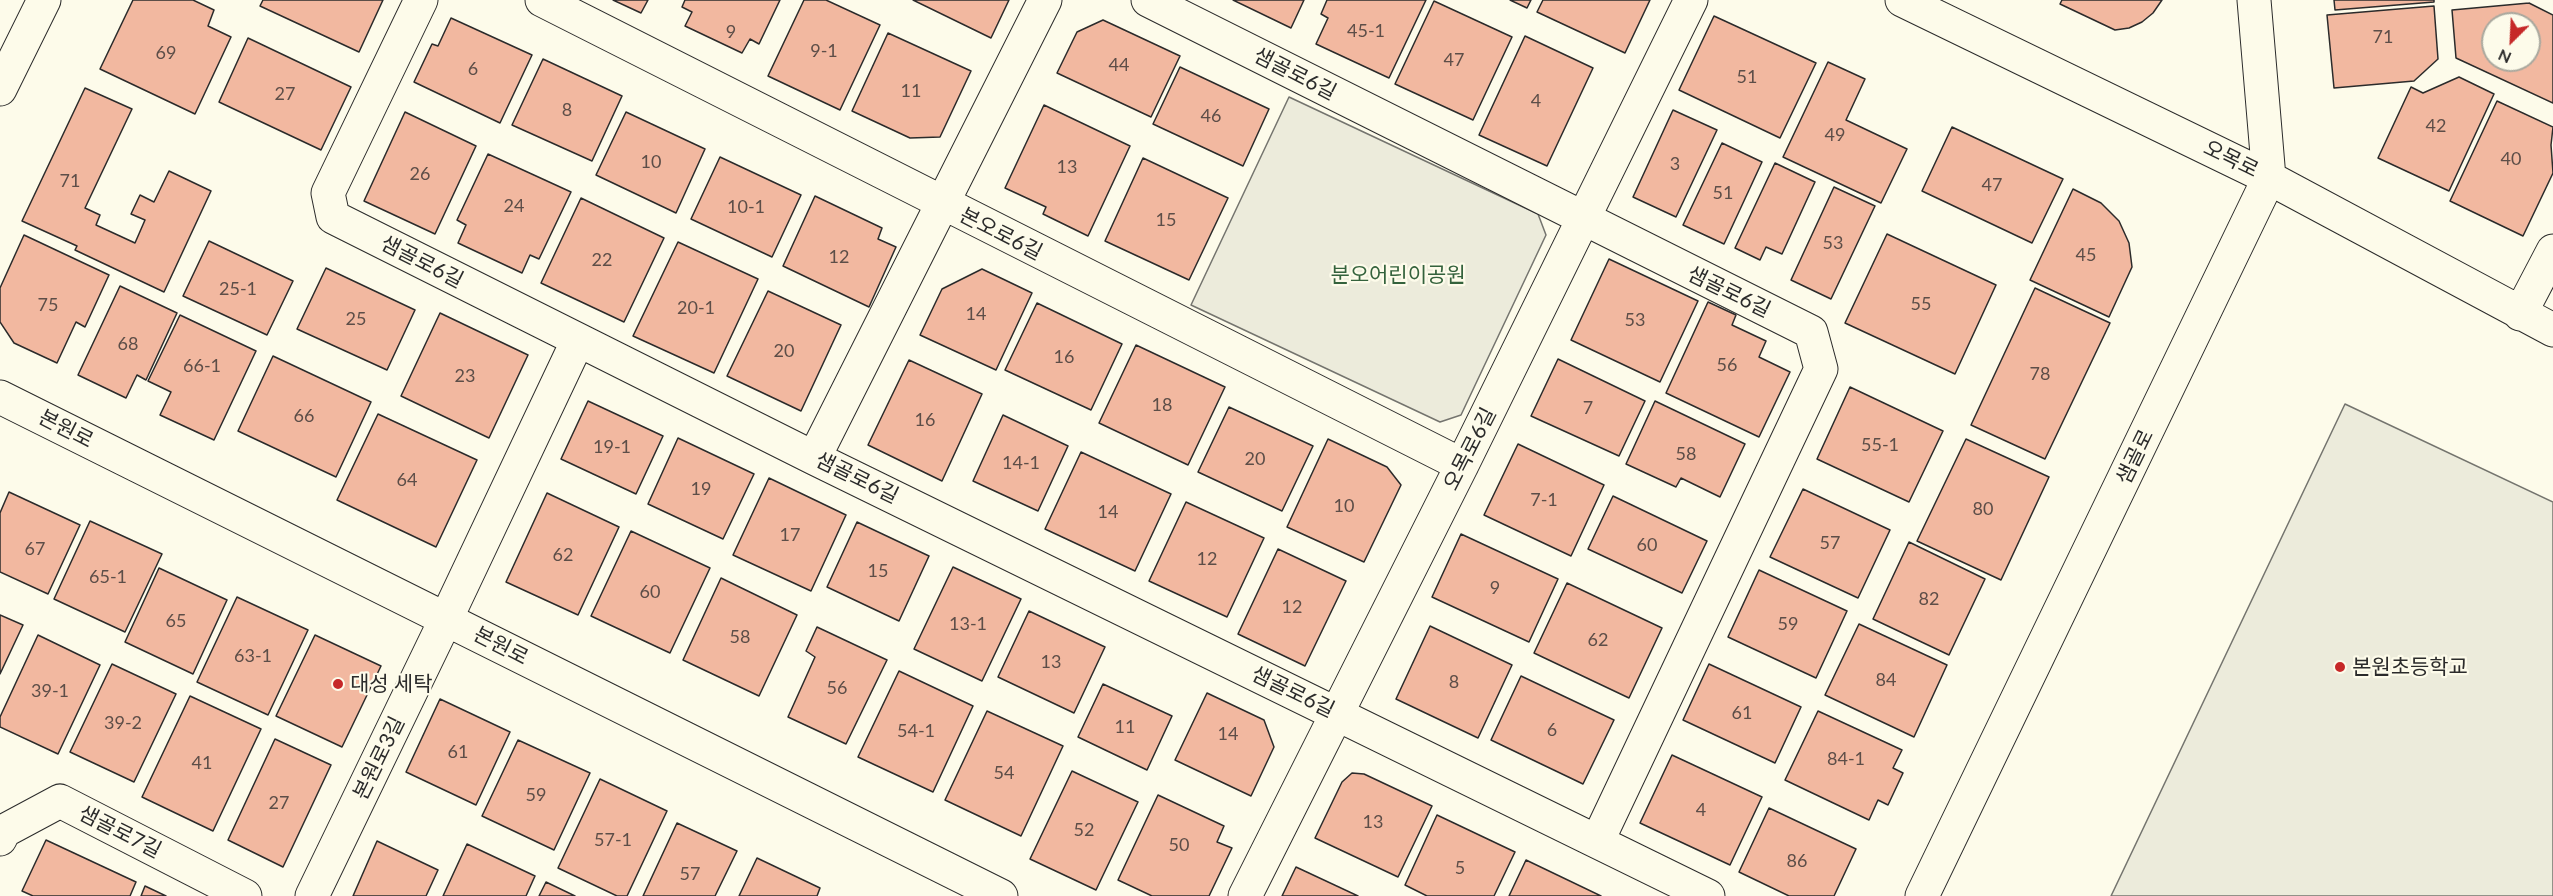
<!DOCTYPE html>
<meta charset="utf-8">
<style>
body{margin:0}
#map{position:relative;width:2553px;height:896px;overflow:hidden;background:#fdfbea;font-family:Lato,sans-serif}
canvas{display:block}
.north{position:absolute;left:2481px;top:12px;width:60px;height:60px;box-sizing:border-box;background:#fdfbea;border:2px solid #a9a89e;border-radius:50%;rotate:204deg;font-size:16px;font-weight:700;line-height:24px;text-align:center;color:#2b2b2b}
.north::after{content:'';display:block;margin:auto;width:21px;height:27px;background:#c62828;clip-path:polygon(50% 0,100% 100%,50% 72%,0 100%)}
</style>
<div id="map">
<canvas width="2553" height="896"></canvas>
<div class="north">N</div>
</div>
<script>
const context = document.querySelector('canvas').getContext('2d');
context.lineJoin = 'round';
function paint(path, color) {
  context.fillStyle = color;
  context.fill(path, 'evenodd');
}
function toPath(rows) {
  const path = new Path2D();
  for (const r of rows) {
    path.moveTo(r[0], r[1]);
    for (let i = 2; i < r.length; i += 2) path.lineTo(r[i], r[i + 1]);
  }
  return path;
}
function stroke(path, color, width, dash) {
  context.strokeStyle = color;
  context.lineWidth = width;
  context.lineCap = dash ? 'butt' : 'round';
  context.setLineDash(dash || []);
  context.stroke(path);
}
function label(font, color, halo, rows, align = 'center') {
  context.font = font + ' Lato,"Noto Sans KR",sans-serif';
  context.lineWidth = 4.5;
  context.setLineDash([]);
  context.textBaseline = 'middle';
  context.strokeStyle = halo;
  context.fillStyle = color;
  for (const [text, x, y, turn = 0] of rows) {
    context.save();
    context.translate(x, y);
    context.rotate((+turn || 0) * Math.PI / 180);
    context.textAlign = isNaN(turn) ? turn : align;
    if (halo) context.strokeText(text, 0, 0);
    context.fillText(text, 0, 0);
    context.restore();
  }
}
const green = toPath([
 [1289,97,1538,214,1546,235,1461,415,1440,422,1191,305,1289,97],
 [2345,404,2553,502,2553,896,2111,896,2345,404]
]);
const building = toPath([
 [133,0,193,0,214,10,208,26,231,37,195,114,100,69,133,0],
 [263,0,383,0,359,52,260,6,263,0],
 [613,0,648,0,641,13,613,0],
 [685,0,780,0,759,44,750,39,742,53,685,26,692,12,682,7,685,0],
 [804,0,826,0,880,25,840,110,768,76,804,0],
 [913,0,1009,0,991,38,913,0],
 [1233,0,1304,0,1291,28,1233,0],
 [1327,0,1426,0,1389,78,1316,44,1328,18,1321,14,1327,0],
 [1510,0,1531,0,1527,8,1510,0],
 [1543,0,1650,0,1625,53,1537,12,1543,0],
 [2062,0,2162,0,2153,13,2142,22,2129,28,2115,30,2060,4,2062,0],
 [2334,0,2434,0,2434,2,2335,10,2334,0],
 [1434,1,1512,37,1473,120,1395,84,1434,1],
 [2529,3,2553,15,2553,103,2456,58,2452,10,2529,3],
 [2493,24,2529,24,2529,60,2493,60,2493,24],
 [2434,6,2438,59,2414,81,2334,88,2327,15,2434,6],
 [1714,16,1816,63,1780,138,1679,90,1714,16],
 [451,18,532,55,500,123,414,82,432,44,438,46,451,18],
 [1103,20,1180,56,1151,117,1057,73,1077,32,1103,20],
 [888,33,971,71,940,137,910,138,852,111,888,33],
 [1525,36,1593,68,1547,166,1479,135,1525,36],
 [248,38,351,87,321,150,219,102,248,38],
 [543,59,622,96,592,161,512,125,543,59],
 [1828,62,1865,79,1846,120,1907,149,1881,203,1783,157,1828,62],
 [1180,67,1269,109,1243,166,1153,124,1180,67],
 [2459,77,2494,94,2449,191,2378,158,2411,87,2423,93,2459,77],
 [85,88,132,109,85,208,100,215,96,225,135,243,145,220,131,214,140,195,154,202,169,171,211,191,164,292,75,250,77,246,22,221,85,88],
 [2497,101,2553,127,2551,145,2553,173,2523,236,2450,201,2497,101],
 [1044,105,1130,146,1088,236,1043,214,1046,207,1005,188,1044,105],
 [1673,110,1717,130,1676,217,1633,197,1673,110],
 [405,112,476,146,435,234,364,201,405,112],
 [626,112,705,149,676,213,596,175,626,112],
 [1952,127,2063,179,2032,243,1922,191,1952,127],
 [1722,143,1762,162,1724,244,1683,225,1722,143],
 [488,154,571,192,539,259,530,255,522,273,458,243,466,225,457,220,488,154],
 [720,157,801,195,772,257,691,219,720,157],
 [1143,158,1228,198,1189,280,1105,241,1143,158],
 [1775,163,1815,182,1782,254,1766,247,1760,260,1735,248,1775,163],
 [1834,187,1875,206,1831,299,1791,280,1834,187],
 [2073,189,2101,203,2119,221,2129,243,2132,267,2109,317,2030,280,2073,189],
 [815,196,882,228,878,239,896,247,869,307,783,266,815,196],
 [581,198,664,238,624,322,541,283,581,198],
 [1887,234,1996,285,1955,374,1845,323,1887,234],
 [24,235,109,275,85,327,76,322,57,363,14,343,0,322,0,288,24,235],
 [209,241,293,281,267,335,183,296,209,241],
 [678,242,758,279,714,373,633,336,678,242],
 [1609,259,1698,301,1660,382,1571,340,1609,259],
 [326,268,415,310,387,370,297,329,326,268],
 [982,269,1032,293,996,370,920,335,942,289,982,269],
 [120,286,177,313,146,380,137,375,126,398,78,375,120,286],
 [2035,288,2110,323,2045,459,1971,425,2035,288],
 [768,291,841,325,801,411,727,376,768,291],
 [1708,302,1736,315,1732,325,1766,341,1759,357,1790,372,1759,437,1666,393,1708,302],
 [1037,303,1122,344,1091,410,1005,370,1037,303],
 [440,313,528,355,489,438,401,396,440,313],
 [180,315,256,351,214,440,160,415,171,392,148,381,180,315],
 [1136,345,1225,387,1188,465,1099,423,1136,345],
 [273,356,371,402,336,477,238,431,273,356],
 [1558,359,1645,401,1619,456,1531,416,1558,359],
 [909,360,982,394,942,481,868,445,909,360],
 [1850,387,1943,431,1909,502,1817,459,1850,387],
 [588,401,663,436,636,494,561,459,588,401],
 [1655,401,1745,444,1720,497,1681,478,1676,487,1626,464,1655,401],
 [1229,407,1313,446,1282,511,1198,472,1229,407],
 [378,414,477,460,436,547,337,500,378,414],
 [1003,415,1068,446,1038,511,973,481,1003,415],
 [678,438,754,474,723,539,648,504,678,438],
 [1328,439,1387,467,1401,485,1364,562,1287,527,1328,439],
 [1966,439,2049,477,2001,580,1917,541,1966,439],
 [1518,444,1604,485,1571,556,1484,515,1518,444],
 [1081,452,1171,494,1135,571,1045,529,1081,452],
 [769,478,846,515,811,591,733,555,769,478],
 [1803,489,1890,530,1858,598,1770,557,1803,489],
 [9,492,80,525,48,594,0,572,0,513,9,492],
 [547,493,619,527,578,615,506,582,547,493],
 [1613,496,1707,541,1682,593,1588,549,1613,496],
 [1186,502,1264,538,1227,617,1149,581,1186,502],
 [90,521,162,554,125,632,54,599,90,521],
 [857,522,929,556,899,621,827,587,857,522],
 [631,531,710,568,670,653,591,616,631,531],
 [1461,534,1558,579,1529,642,1432,597,1461,534],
 [1909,542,1985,579,1949,655,1873,619,1909,542],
 [1278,549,1346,581,1305,666,1238,634,1278,549],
 [953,567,1021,599,982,681,914,649,953,567],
 [159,568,227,600,193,674,125,642,159,568],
 [1759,570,1847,611,1816,678,1728,637,1759,570],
 [721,578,797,615,759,696,683,660,721,578],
 [1567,583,1662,628,1629,698,1534,653,1567,583],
 [237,597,308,630,268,715,197,682,237,597],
 [1029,611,1105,647,1074,713,998,677,1029,611],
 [0,615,23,625,0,674,0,615],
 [1859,624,1947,665,1914,737,1825,695,1859,624],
 [1430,626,1512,665,1478,738,1396,699,1430,626],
 [817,627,887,660,846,744,788,717,815,657,806,651,817,627],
 [38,635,100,665,58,754,0,727,0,717,38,635],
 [315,635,381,666,342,747,276,716,315,635],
 [112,664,176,694,134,782,70,752,112,664],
 [1709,664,1801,707,1775,763,1683,720,1709,664],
 [899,671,973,706,933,792,858,757,899,671],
 [1521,676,1614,720,1583,784,1491,740,1521,676],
 [1103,684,1172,716,1147,770,1078,737,1103,684],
 [1207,693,1264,720,1274,747,1251,796,1175,760,1207,693],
 [190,696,261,729,213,831,142,797,190,696],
 [440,699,510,732,476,805,406,772,440,699],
 [987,711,1063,746,1021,836,945,800,987,711],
 [1818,711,1902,750,1893,768,1903,773,1888,805,1878,800,1869,820,1785,780,1818,711],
 [275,739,331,765,283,867,228,840,275,739],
 [518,740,590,773,554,850,482,816,518,740],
 [1672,755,1762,797,1730,865,1640,823,1672,755],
 [1072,771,1138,802,1096,890,1030,859,1072,771],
 [1352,773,1364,774,1432,806,1398,877,1315,838,1342,782,1352,773],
 [600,779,667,811,627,896,617,896,558,868,600,779],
 [1158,795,1224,826,1217,842,1232,848,1209,896,1152,896,1118,880,1158,795],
 [1769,808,1856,849,1834,896,1789,896,1739,872,1769,808],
 [1437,815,1515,852,1494,896,1427,896,1405,885,1437,815],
 [677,823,737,851,715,896,643,896,677,823],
 [46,840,136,882,130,896,33,896,22,891,46,840],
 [377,841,438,870,426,896,353,896,377,841],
 [467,844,535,876,526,896,443,896,467,844],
 [757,858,820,888,817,896,739,896,757,858],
 [1526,860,1601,896,1509,896,1526,860],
 [1296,867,1358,896,1282,896,1296,867],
 [546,882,575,896,539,896,546,882],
 [145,886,166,896,141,896,145,886]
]);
const minor = toPath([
 [421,0,328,193,333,217,814,458,1708,896],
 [542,0,1462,465],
 [1148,0,1811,332,1821,369,1598,840],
 [1902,0,2269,178,2553,330],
 [0,89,44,0],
 [2520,314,2553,251],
 [0,397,1001,896],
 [814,458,1045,0],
 [0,839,4,831,60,801,245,896],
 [312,896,446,619,578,340],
 [1245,896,1462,465,1691,0],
 [1922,896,2269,178,2254,0]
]);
const markers = [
 [2340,667,6,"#c62828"],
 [338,684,6,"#c62828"]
];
const numberNames = [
 ["45-1",1366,31],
 ["9",731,32],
 ["71",2383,37],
 ["9-1",824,51],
 ["69",166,53],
 ["47",1454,60],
 ["44",1119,65],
 ["6",473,69],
 ["51",1747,77],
 ["11",911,91],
 ["27",285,94],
 ["4",1536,101],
 ["8",567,110],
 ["46",1211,116],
 ["42",2436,126],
 ["49",1835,135],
 ["40",2511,159],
 ["10",651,162],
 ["3",1675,164],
 ["13",1067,167],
 ["26",420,174],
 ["71",70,181],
 ["47",1992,185],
 ["51",1723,193],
 ["24",514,206],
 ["10-1",746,207],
 ["15",1166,220],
 ["53",1833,243],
 ["45",2086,255],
 ["12",839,257],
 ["22",602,260],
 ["25-1",238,289],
 ["55",1921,304],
 ["75",48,305],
 ["20-1",696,308],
 ["14",976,314],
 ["25",356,319],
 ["53",1635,320],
 ["68",128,344],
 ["20",784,351],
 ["16",1064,357],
 ["56",1727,365],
 ["66-1",202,366],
 ["78",2040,374],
 ["23",465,376],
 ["18",1162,405],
 ["7",1588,408],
 ["66",304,416],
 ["16",925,420],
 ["55-1",1880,445],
 ["19-1",612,447],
 ["58",1686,454],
 ["20",1255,459],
 ["14-1",1021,463],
 ["64",407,480],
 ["19",701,489],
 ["7-1",1544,500],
 ["10",1344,506],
 ["80",1983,509],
 ["14",1108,512],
 ["17",790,535],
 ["57",1830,543],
 ["60",1647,545],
 ["67",35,549],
 ["62",563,555],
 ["12",1207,559],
 ["15",878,571],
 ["65-1",108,577],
 ["9",1495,588],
 ["60",650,592],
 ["82",1929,599],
 ["12",1292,607],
 ["65",176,621],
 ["13-1",968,624],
 ["59",1788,624],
 ["58",740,637],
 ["62",1598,640],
 ["63-1",253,656],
 ["13",1051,662],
 ["84",1886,680],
 ["8",1454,682],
 ["56",837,688],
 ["39-1",50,691],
 ["61",1742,713],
 ["39-2",123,723],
 ["11",1125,727],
 ["6",1552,730],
 ["54-1",916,731],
 ["14",1228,734],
 ["61",458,752],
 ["84-1",1846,759],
 ["41",202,763],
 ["54",1004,773],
 ["59",536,795],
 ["27",279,803],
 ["4",1701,810],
 ["13",1373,822],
 ["52",1084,830],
 ["57-1",613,840],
 ["50",1179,845],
 ["86",1797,861],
 ["5",1460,868],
 ["57",690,874]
];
const streetNames = [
 ["샘골로6길",1295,74,27],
 ["오목로",2231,159,26],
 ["본오로6길",1001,234,27],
 ["샘골로6길",422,262,27],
 ["샘골로6길",1729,292,26],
 ["본원로",66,429,27],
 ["오목로6길",1470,449,-63],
 ["샘골로",2135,457,-64],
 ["샘골로6길",857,478,26],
 ["본원로",501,646,27],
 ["샘골로6길",1293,692,26],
 ["본원로3길",379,758,-64],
 ["샘골로7길",120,832,27]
];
const parkNames = [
 ["분오어린이공원",1398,275]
];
const poiNames = [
 ["본원초등학교",2352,667],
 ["대성 세탁",350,684]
];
paint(green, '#ecebdb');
stroke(green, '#74746e', 1.5);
paint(building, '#f2b8a0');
stroke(building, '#2b2b2b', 1.5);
stroke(minor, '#2b2b2b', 35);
stroke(minor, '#fdfbea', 33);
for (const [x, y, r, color] of markers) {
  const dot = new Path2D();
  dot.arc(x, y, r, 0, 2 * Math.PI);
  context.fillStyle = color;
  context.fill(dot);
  stroke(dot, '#fdfbea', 2);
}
label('18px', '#5d4e48', null, numberNames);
label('21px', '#2b2b2b', '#fdfbea', streetNames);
label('21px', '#34623c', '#fdfbea', parkNames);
label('21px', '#2b2b2b', '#fdfbea', poiNames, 'left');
</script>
